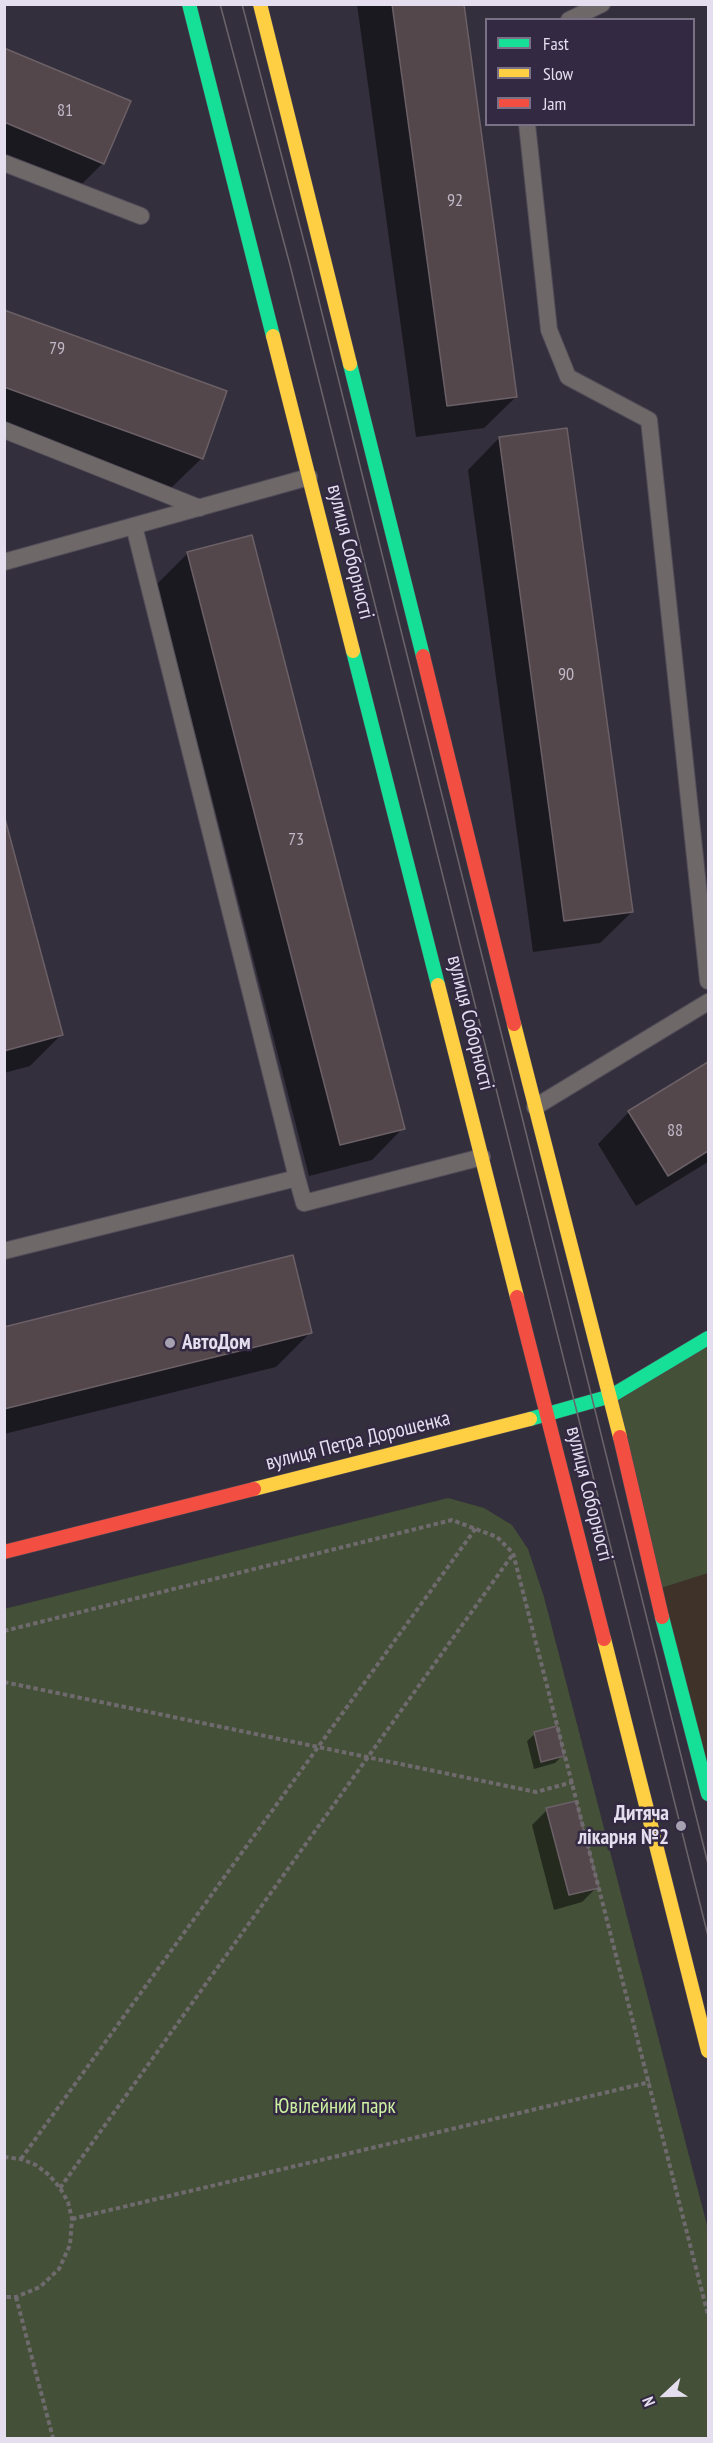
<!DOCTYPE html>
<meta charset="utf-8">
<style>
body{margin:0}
#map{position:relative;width:713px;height:2443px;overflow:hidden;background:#342f3c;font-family:"PT Sans Narrow",sans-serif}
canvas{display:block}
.frame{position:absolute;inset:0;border:6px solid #e4deee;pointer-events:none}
.legend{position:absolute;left:485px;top:18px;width:210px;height:108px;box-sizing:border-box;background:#332942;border:2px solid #7a7187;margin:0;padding:8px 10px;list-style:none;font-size:18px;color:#e4deee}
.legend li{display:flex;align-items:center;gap:12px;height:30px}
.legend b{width:30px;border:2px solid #7a7187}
.north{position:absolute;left:635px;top:2365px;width:60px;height:60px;-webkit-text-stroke:4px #332942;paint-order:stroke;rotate:248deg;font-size:16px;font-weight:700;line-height:24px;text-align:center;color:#e4deee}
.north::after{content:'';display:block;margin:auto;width:21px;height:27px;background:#e4deee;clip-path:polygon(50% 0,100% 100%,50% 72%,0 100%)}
</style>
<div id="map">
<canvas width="713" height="2443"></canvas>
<div class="frame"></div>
<ul class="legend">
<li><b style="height:8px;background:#16e098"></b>Fast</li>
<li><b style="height:8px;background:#ffcf43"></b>Slow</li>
<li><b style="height:8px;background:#f24e42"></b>Jam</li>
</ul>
<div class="north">N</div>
</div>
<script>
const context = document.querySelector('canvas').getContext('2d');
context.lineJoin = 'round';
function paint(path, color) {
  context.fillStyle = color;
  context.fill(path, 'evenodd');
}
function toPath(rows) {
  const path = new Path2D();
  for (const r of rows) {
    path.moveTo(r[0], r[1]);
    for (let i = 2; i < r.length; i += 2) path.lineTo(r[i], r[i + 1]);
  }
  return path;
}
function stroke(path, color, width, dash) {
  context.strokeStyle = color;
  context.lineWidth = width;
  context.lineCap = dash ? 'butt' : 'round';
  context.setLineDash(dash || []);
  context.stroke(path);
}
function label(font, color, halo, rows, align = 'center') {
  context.font = font + ' "PT Sans Narrow",sans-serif';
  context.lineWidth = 5;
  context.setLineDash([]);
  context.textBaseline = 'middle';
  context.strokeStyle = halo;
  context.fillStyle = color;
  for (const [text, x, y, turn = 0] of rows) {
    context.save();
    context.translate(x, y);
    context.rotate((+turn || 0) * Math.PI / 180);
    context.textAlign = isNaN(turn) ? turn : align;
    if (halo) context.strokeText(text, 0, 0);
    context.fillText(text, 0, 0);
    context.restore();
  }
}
const education = toPath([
 [708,1573,708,1794,655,1590]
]);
const green = toPath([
 [708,1338,708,1573,655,1590,611,1396],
 [448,1498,484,1508,512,1525,528,1549,544,1597,708,2229,708,2438,5,2438,4,1609]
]);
const shadow = toPath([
 [357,4,463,4,516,397,484,428,416,437],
 [4,49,103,163,72,194,4,166],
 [4,312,202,458,170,489,4,429],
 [499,438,632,912,600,943,533,952,468,470],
 [188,553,403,1128,372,1160,309,1176,157,584],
 [4,821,61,1035,30,1066,4,1073],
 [708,1064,708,1162,636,1206,598,1144,629,1112],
 [4,1328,310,1333,276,1367,4,1434],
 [535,1734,563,1755,555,1763,534,1769,527,1741],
 [547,1810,597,1887,582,1902,554,1910,532,1825]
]);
const building = toPath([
 [392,4,464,4,517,397,447,406,392,4],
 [4,48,131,101,104,164,4,122,4,48],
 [4,310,227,391,203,459,4,387,4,310],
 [567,428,633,912,564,921,499,437,567,428],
 [252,535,405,1129,340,1145,187,552,252,535],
 [4,815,63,1035,4,1051,4,815],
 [708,1062,708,1151,668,1176,628,1111,708,1062],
 [293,1255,312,1333,4,1409,4,1327,293,1255],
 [557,1726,564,1756,541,1762,534,1732,557,1726],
 [576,1801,599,1888,569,1895,546,1808,576,1801]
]);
const path = toPath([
 [4,1631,452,1520,497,1537,513,1553,708,2315],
 [4,1682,536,1792,573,1782],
 [4,2157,21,2159,36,2165,49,2175,60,2188,68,2202,72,2219,70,2245,59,2269,40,2287,16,2297,4,2297],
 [21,2159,476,1528],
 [60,2188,513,1554],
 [72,2219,650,2082],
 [16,2297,53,2438]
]);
const lane = toPath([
 [569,20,602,4],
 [527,124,549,330,568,377,649,420,708,981],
 [4,163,141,216],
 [4,430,200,508],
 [4,562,309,477],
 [535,1107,708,1002],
 [297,1178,304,1203,482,1157],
 [4,1251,297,1178,134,526]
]);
const fast = toPath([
 [189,4,273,336],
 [350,364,423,656],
 [353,651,438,985],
 [530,1419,611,1396,708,1338],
 [662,1617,708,1794]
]);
const slow = toPath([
 [260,4,350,364],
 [273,336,353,651],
 [438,985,517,1297],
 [514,1024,620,1437],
 [254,1489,530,1419],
 [604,1639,708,2051]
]);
const jam = toPath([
 [423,656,514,1024],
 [517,1297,604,1639],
 [620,1437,662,1617],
 [4,1552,254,1489]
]);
const tram = toPath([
 [220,4,290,265,708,1936],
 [242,4,309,261,708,1864]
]);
const markers = [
 [170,1343,6,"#a6a1b0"],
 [681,1826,6,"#a6a1b0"]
];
const numberNames = [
 ["81",65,111],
 ["92",455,201],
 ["79",57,349],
 ["90",566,675],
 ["73",296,840],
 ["88",675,1131]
];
const streetNames = [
 ["вулиця Соборності",350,552,76],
 ["вулиця Соборності",470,1023,76],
 ["вулиця Петра Дорошенка",358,1441,-14],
 ["вулиця Соборності",589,1494,76]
];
const poiNames = [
 ["АвтоДом",182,1343],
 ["Дитяча",669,1814,"right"],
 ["лікарня №2",669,1838,"right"]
];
const parkNames = [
 ["Ювілейний парк",335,2107]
];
paint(education, '#3f3229');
paint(green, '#445037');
paint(shadow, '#0007');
paint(building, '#54474c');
stroke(building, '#6a6066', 1.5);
stroke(lane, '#514c58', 18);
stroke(fast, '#514c58', 15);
stroke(slow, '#514c58', 15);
stroke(jam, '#514c58', 15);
stroke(path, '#6f6a6e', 4, [4.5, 3]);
stroke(lane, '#6e6869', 16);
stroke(fast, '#16e098', 14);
stroke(slow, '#ffcf43', 14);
stroke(jam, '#f24e42', 14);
stroke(tram, '#6a656b', 1.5);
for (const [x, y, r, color] of markers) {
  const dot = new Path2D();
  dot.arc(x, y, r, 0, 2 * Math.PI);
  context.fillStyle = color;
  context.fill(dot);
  stroke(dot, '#332942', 2);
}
label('18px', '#c0b8c6', null, numberNames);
label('21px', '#e4deee', '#332942', streetNames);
label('bold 21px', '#e4deee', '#332942', poiNames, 'left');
label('21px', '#ccf1a1', '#332942', parkNames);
</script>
